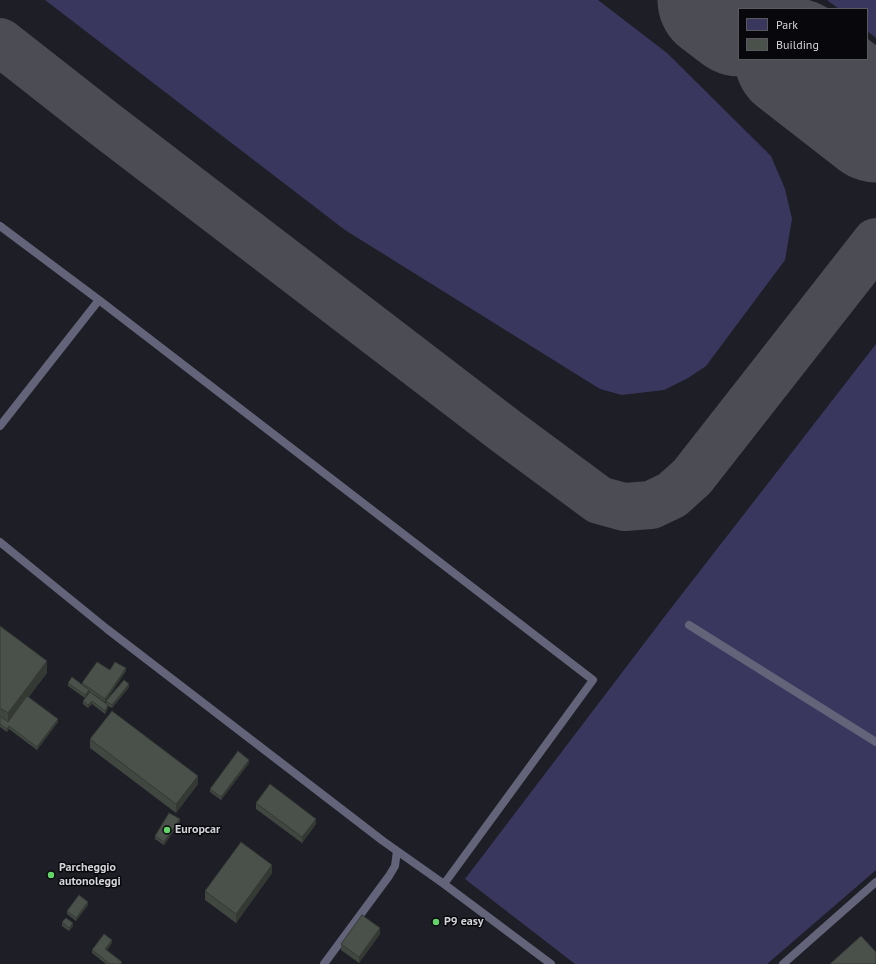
<!DOCTYPE html>
<style>
body{margin:0}
#map{position:relative;width:876px;height:964px;overflow:hidden;background:#1e1e26;font-family:"PT Sans",sans-serif}
canvas{display:block}
.legend{position:absolute;left:738px;top:8px;width:130px;height:52px;box-sizing:border-box;background:#08080c;border:1px solid #595a5e;margin:0;padding:5px 7px;list-style:none;font-size:12px;color:#d3d4d9}
.legend li{display:flex;align-items:center;gap:8px;height:20px}
.legend b{width:20px;border:1px solid #595a5e}
</style>
<div id="map">
<canvas width="876" height="964"></canvas>
<ul class="legend">
<li><b style="height:11px;background:#3a375e"></b>Park</li>
<li><b style="height:11px;background:#4a514a"></b>Building</li>
</ul>
</div>
<script>
const context = document.querySelector('canvas').getContext('2d');
context.lineJoin = 'round';
function paint(path, color) {
  context.fillStyle = color;
  context.fill(path, 'evenodd');
}
function toPath(rows) {
  const path = new Path2D();
  for (const r of rows) {
    path.moveTo(r[0], r[1]);
    for (let i = 2; i < r.length; i += 2) path.lineTo(r[i], r[i + 1]);
  }
  return path;
}
function stroke(path, color, width, dash) {
  context.strokeStyle = color;
  context.lineWidth = width;
  context.lineCap = dash ? 'butt' : 'round';
  context.setLineDash(dash || []);
  context.stroke(path);
}
function label(font, color, halo, rows, align = 'center') {
  context.font = font + ' "PT Sans",sans-serif';
  context.lineWidth = 3;
  context.setLineDash([]);
  context.textBaseline = 'middle';
  context.strokeStyle = halo;
  context.fillStyle = color;
  for (const [text, x, y, turn = 0] of rows) {
    context.save();
    context.translate(x, y);
    context.rotate((+turn || 0) * Math.PI / 180);
    context.textAlign = isNaN(turn) ? turn : align;
    if (halo) context.strokeText(text, 0, 0);
    context.fillText(text, 0, 0);
    context.restore();
  }
}
const green = toPath([
 [45,0,598,0,667,53,771,156,785,189,792,219,785,260,706,366,688,378,664,390,622,395,600,389,345,230],
 [827,0,876,0,876,38,867,31,867,9,839,9],
 [876,344,876,870,767,964,575,964,465,879,665,616]
]);
const taxiway = toPath([
 [0,42,102,122,507,432,599,500,624,507,651,505,672,495,692,477,876,242],
 [850,101,873,133,876,140]
]);
const runway = toPath([
 [718,0,739,16],
 [795,59,876,122]
]);
const lane = toPath([
 [0,226,99,300,0,426],
 [99,300,593,680,444,884],
 [0,542,107,629,383,841,444,884,551,964],
 [689,625,876,742],
 [324,964,389,876,395,866,397,851],
 [783,964,876,882]
]);
const wall = toPath([
 [0,626,47,673,28,697,58,722,37,750,9,729,7,732,0,727],
 [110,670,126,671,105,702,93,694,106,704,106,701,129,687,112,708,108,706,108,708,105,714,92,704,88,708,83,704,83,701,90,692,89,691,89,693,85,698,68,686,68,683,82,685,82,683],
 [90,739,198,784,176,813,90,748],
 [249,763,221,800,210,792,210,789],
 [256,803,316,824,302,843,256,809],
 [180,822,164,845,155,839,155,836],
 [272,873,236,923,205,900,205,891],
 [88,905,76,921,67,914,67,911],
 [62,922,73,926,69,931,62,926],
 [380,934,359,963,341,950,341,944],
 [112,943,107,950,122,964,106,964,92,953,92,950]
]);
const shadedWall = toPath([
 [47,661,47,673,8,725,8,713],
 [126,668,126,671,105,702,105,699],
 [129,684,129,687,112,708,112,705],
 [89,690,89,693,85,698,85,695],
 [92,701,92,704,88,708,88,705],
 [108,705,108,708,105,714,105,711],
 [58,719,58,722,37,750,37,747],
 [9,726,9,729,7,732,7,729],
 [249,760,249,763,221,800,221,797],
 [198,776,198,784,176,813,176,804],
 [180,819,180,822,164,845,164,842],
 [316,819,316,824,302,843,302,837],
 [272,865,272,873,236,923,236,914],
 [88,902,88,905,76,921,76,918],
 [73,923,73,926,69,931,69,928],
 [380,928,380,934,359,963,359,957],
 [112,940,112,943,105,952,105,949]
]);
const building = toPath([
 [0,626,47,661,8,713,0,708,0,626],
 [97,662,110,670,115,662,126,668,105,699,82,683,97,662],
 [72,677,89,690,85,695,68,683,72,677],
 [124,680,129,684,112,705,106,701,124,680],
 [90,692,108,705,105,711,92,701,88,705,83,701,90,692],
 [27,696,58,719,37,747,9,726,7,729,0,724,0,716,8,722,27,696],
 [112,711,198,776,176,804,90,739,112,711],
 [238,751,249,760,221,797,210,789,238,751],
 [270,784,316,819,302,837,256,803,270,784],
 [169,813,180,819,164,842,155,836,169,813],
 [241,842,272,865,236,914,205,891,241,842],
 [79,895,88,902,76,918,67,911,79,895],
 [362,915,380,928,359,957,341,944,362,915],
 [66,918,73,923,69,928,62,922,66,918],
 [104,934,112,940,105,949,122,962,120,964,110,964,92,950,104,934],
 [861,936,876,952,876,964,830,964,861,936]
]);
const markers = [
 [167,830,4,"#63d469"],
 [51,875,4,"#63d469"],
 [436,922,4,"#63d469"]
];
const poiNames = [
 ["Europcar",175,830],
 ["Parcheggio",59,868],
 ["autonoleggi",59,882],
 ["P9 easy",444,922]
];
paint(green, '#3a375e');
stroke(taxiway, '#4c4d54', 48);
stroke(runway, '#4c4d54', 121);
stroke(lane, '#63637a', 8);
paint(wall, '#404640');
paint(shadedWall, '#343934');
paint(building, '#4a514a');
stroke(building, '#343934', 1);
for (const [x, y, r, color] of markers) {
  const dot = new Path2D();
  dot.arc(x, y, r, 0, 2 * Math.PI);
  context.fillStyle = color;
  context.fill(dot);
  stroke(dot, '#08080c', 1.5);
}
label('bold 12px', '#d3d4d9', '#08080c', poiNames, 'left');
</script>
